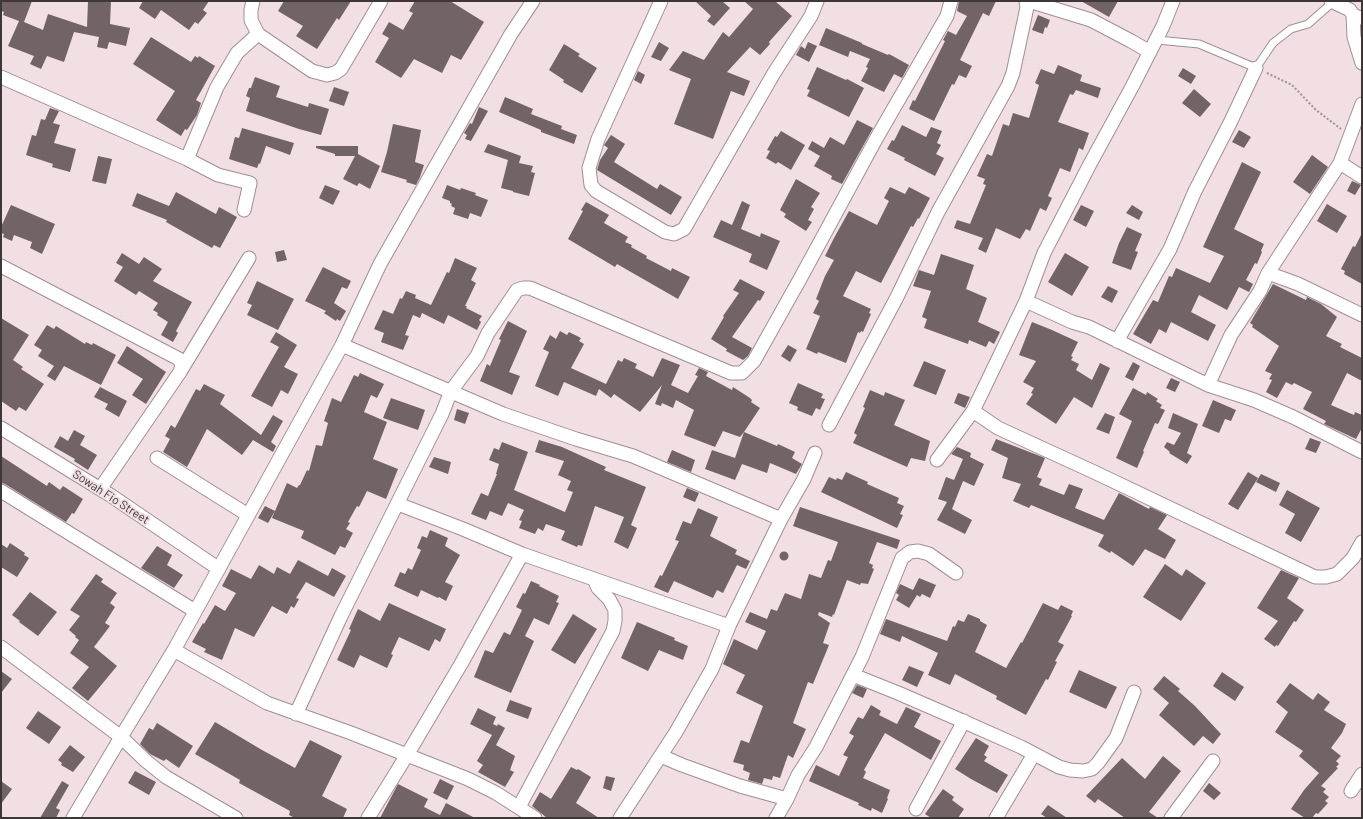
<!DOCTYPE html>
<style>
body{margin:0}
#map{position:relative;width:1363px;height:819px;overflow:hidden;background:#f1dfe4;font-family:Barlow,sans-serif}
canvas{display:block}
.frame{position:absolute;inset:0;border:2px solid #3d3738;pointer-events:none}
</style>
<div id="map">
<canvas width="1363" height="819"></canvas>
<div class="frame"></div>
</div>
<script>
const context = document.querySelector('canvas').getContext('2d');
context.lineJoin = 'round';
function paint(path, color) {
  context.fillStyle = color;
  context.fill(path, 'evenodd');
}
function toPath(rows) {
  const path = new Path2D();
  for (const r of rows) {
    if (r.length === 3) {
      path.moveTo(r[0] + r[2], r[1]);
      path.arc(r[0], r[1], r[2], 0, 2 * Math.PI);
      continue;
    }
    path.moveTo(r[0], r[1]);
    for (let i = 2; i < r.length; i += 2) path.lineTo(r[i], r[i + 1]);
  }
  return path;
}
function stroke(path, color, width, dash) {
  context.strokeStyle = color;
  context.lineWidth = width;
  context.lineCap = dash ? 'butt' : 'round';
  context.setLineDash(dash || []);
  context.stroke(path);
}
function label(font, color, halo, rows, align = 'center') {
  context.font = font + ' Barlow,sans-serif';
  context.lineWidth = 4;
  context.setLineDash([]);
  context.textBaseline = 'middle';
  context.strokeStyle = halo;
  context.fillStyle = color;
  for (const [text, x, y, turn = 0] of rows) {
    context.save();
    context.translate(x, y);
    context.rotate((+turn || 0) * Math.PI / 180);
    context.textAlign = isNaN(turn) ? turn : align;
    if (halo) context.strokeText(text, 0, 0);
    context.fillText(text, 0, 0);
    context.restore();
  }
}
const building = toPath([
 [1,1,32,1,24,22,43,30,48,14,87,27,88,1,111,1,110,24,130,28,126,46,109,42,107,49,97,47,99,37,74,32,64,62,47,56,41,69,30,64,34,56,8,46,19,21,3,15,4,12,1,11],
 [143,1,209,1,203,10,207,13,198,24,195,22,189,30,161,10,155,19,139,8],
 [284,1,351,1,339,20,337,18,317,49,296,36,303,26,278,11],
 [415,1,450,1,484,22,461,60,451,55,442,73,414,59,401,78,375,62,389,38,382,34,389,22,403,30,413,13,409,11],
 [695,1,722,1,730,8,714,26,707,21,711,16],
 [744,1,775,1,792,16,769,42,770,44,760,55,750,47,727,72,750,81,744,96,731,91,713,139,674,124,691,79,669,70,683,51,704,60,723,32,729,37,753,9],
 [959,1,996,1,989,16,983,13,960,60,972,66,966,78,959,75,954,85,952,84,934,121,909,109,913,100,915,101,945,41,943,40,948,31,956,35,967,16,957,11],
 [1081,1,1118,1,1109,17],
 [1038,15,1050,20,1047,28,1045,27,1043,34,1032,30],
 [826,28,862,43,862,44,888,55,889,54,909,65,902,78,894,74,884,92,861,81,868,68,866,67,870,59,850,51,848,57,819,45],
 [151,37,191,62,195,56,198,58,199,56,215,66,196,100,201,103,197,115,187,130,185,129,181,136,156,120,175,91,133,64],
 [659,42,669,48,661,61,651,57],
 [808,42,817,46,809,62,796,55,801,46,805,49],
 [564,44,580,54,578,56,597,68,582,93,563,82,564,80,549,70],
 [1058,65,1082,75,1080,81,1101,88,1098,98,1076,90,1073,95,1070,94,1058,122,1089,133,1083,150,1079,148,1070,172,1060,168,1048,196,1052,198,1046,211,1040,208,1030,231,1026,229,1020,239,996,228,986,253,978,249,983,238,954,228,957,220,970,224,986,185,983,184,985,179,977,176,987,154,992,156,1003,124,1009,126,1013,113,1029,118,1039,85,1035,83,1041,69,1054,74],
 [817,67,846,80,847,79,864,88,849,117,807,96,810,90,807,89],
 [1183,68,1196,76,1191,84,1178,76],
 [638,71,645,75,641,84,634,80],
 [255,77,280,86,276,97,308,107,309,103,329,109,321,135,299,129,246,111,250,98,246,96,249,88,251,88],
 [334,87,349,92,344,106,329,101],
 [1194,89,1211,104,1200,117,1182,103],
 [505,97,533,109,531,114,562,126,561,129,577,135,574,144,541,132,541,130,499,112],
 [479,107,488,111,471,141,465,139,467,135,464,133,470,123,472,124],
 [50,108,59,111,53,123,60,125,54,143,76,149,70,172,52,167,53,164,26,155,32,135,36,136,41,119,45,120],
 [857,120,873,128,842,184,831,179,832,176,814,166,820,156,808,149,812,141,824,148,830,137,844,145],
 [393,124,421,130,415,162,424,165,420,177,416,185,406,182,407,180,381,172,387,152],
 [902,125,926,137,931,127,942,131,937,143,941,145,936,154,944,158,935,176,904,160,905,158,887,149,892,140,894,141],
 [242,128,294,143,290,155,266,146,260,164,259,163,257,168,229,159,235,137,239,138],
 [1239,130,1251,137,1244,148,1232,142],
 [781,131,805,145,791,170,778,162,776,164,766,158,770,151,767,150,775,136,777,137],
 [611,135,625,144,614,162,657,189,660,184,682,197,671,215,597,170,600,160,608,148,604,145],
 [488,144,521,156,519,163,533,166,531,172,535,173,529,196,513,192,513,191,501,188,508,160,484,152],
 [316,146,358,146,358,154,380,166,370,189,359,183,357,186,343,179,355,156,335,156,335,154,316,148],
 [1312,155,1328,167,1310,194,1293,182],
 [98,156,112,159,106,184,92,181],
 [1242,162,1261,172,1234,229,1264,244,1261,251,1262,252,1257,264,1255,263,1246,280,1253,284,1249,292,1239,287,1227,310,1199,295,1191,312,1216,325,1208,341,1171,322,1166,333,1159,329,1151,344,1133,334,1153,300,1158,302,1169,276,1172,277,1176,268,1210,283,1224,256,1203,247],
 [796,179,820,193,811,207,814,209,808,220,812,222,806,231,784,217,786,214,780,210],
 [1352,181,1361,185,1355,195,1347,191],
 [325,185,340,191,333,205,319,198],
 [447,185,460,190,461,188,476,193,475,195,488,200,481,217,470,213,468,219,453,214,455,208,451,206,452,204,450,203,450,201,442,198],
 [890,187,905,194,909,187,930,198,919,219,918,218,913,227,911,226,881,283,856,271,843,296,871,309,869,313,871,314,863,332,861,331,860,333,858,332,846,363,818,352,817,354,806,349,820,316,813,313,819,301,816,299,825,276,834,260,825,256,834,238,849,211,877,225,889,201,884,198],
 [176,192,216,214,219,207,237,217,220,248,214,245,212,248,166,222,167,220,132,206,137,193,169,206],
 [742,201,750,205,741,229,760,237,761,233,780,241,767,270,749,262,752,254,713,237,721,220,732,225],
 [586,202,609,215,604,223,628,237,625,242,632,245,631,247,647,256,646,258,671,271,672,268,690,277,678,299,617,264,615,267,568,239,583,211,581,210],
 [1327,204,1347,216,1337,233,1317,221],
 [11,205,55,224,42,254,30,248,32,242,14,235,12,241,3,237,4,234,1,233,1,227],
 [1081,205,1094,211,1086,227,1073,220],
 [1132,205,1143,212,1139,220,1126,213],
 [1127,227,1142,234,1135,251,1138,252,1131,270,1112,263,1119,243],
 [1362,233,1362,284,1344,274,1345,271,1341,269,1353,246,1355,247],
 [284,250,287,260,277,262,275,252],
 [122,253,139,264,144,257,162,269,153,281,192,302,176,331,178,333,173,342,161,335,168,322,157,315,158,313,153,310,158,303,139,291,136,295,114,281,123,267,116,263],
 [1065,253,1089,267,1072,296,1048,282],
 [941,254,974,265,966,289,987,298,978,322,1000,332,994,344,989,341,986,347,969,340,968,344,924,328,927,319,922,317,931,291,913,286,919,270,934,275],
 [455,258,477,268,471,280,476,283,465,306,467,306,466,308,482,316,479,320,481,322,477,330,448,315,444,324,422,313,420,318,413,315,405,335,409,336,403,350,381,342,384,333,374,329,383,310,393,314,400,298,402,299,406,291,416,295,415,298,431,305,447,272,449,273],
 [323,267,351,281,347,289,342,287,334,303,346,311,340,321,337,319,336,321,324,313,326,311,305,301],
 [740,279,765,292,760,301,758,300,732,337,752,348,748,356,743,360,726,351,727,349,711,339,724,317,723,316,739,293,733,290],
 [257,281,294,299,278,330,247,315,252,305,247,303],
 [1273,284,1306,300,1307,297,1321,304,1337,317,1326,336,1342,344,1340,347,1362,358,1362,381,1347,373,1331,405,1354,415,1355,412,1362,415,1362,428,1356,439,1324,424,1326,421,1303,409,1312,392,1294,383,1292,385,1286,382,1277,398,1266,392,1272,380,1269,379,1272,374,1265,371,1279,346,1252,327,1253,325,1250,323],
 [1108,286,1118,291,1112,303,1101,297],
 [1,318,29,335,13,360,23,367,21,369,44,384,26,411,19,407,16,411,1,401],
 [508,321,527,331,509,372,520,376,512,395,480,381,487,364,490,366,501,340,499,339],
 [1032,322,1052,330,1078,342,1071,356,1073,357,1071,360,1079,364,1076,370,1092,380,1100,363,1110,368,1092,408,1074,397,1056,424,1026,404,1033,394,1031,393,1034,388,1023,382,1036,361,1019,355],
 [47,325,54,329,56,326,85,344,86,342,92,345,93,343,116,355,101,385,64,366,55,381,47,376,54,366,38,356,42,350,34,345],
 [560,331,567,335,569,332,581,338,579,341,584,344,571,368,606,384,618,360,622,362,624,358,637,364,635,368,653,377,662,358,680,365,671,385,688,393,698,376,695,375,699,368,708,372,706,376,732,390,733,387,750,398,752,400,751,402,760,408,744,432,777,446,778,444,795,452,792,458,802,464,796,474,770,463,767,473,742,464,735,480,705,469,712,450,735,458,744,432,740,437,723,431,715,447,684,435,694,410,676,400,673,408,662,403,661,406,655,404,662,385,640,412,614,394,611,398,599,389,596,396,564,382,558,396,535,386,549,352,543,349,550,335,556,339],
 [276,332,297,345,284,367,298,374,288,394,281,390,272,407,251,396,279,347,270,342],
 [788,345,797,350,790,362,781,356],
 [127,346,166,372,146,404,132,395,143,379,117,363],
 [924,361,946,370,936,395,913,386],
 [1133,362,1140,366,1133,381,1125,377],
 [360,373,384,384,377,398,371,395,364,412,387,422,373,459,398,469,386,499,367,491,359,507,357,506,348,522,350,523,346,529,353,533,345,548,340,546,335,555,301,538,304,531,272,518,287,483,297,488,299,485,300,485,307,470,309,471,316,445,322,446,328,423,324,421,332,398,341,402,354,375,358,377],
 [1171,378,1180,382,1175,392,1166,388],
 [798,383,823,394,821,398,825,399,820,410,816,408,812,416,797,410,798,407,789,403],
 [204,384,225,395,220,404,261,435,273,415,283,421,271,442,276,446,273,452,253,440,242,455,207,429,187,467,163,452,170,439,165,436,171,425,175,428,196,389,200,391],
 [100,387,127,401,119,417,105,409,108,404,94,397],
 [1133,388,1146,395,1147,392,1158,399,1156,401,1162,405,1160,408,1165,410,1158,424,1155,423,1143,451,1144,452,1137,468,1116,458,1132,421,1119,414],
 [870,390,884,396,885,392,905,400,894,425,930,441,925,461,911,458,907,467,853,443,857,435,854,433,865,408,863,407],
 [958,393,970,397,965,408,954,403],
 [391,398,425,410,418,430,383,418],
 [1213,400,1236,410,1231,421,1225,419,1219,433,1202,426],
 [457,409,469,413,465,424,454,420],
 [1105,413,1115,417,1109,434,1096,429],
 [1173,413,1198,424,1187,453,1192,456,1187,464,1169,453,1170,452,1164,447,1167,442,1174,445,1181,433,1168,428],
 [74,430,85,436,80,445,97,455,88,470,74,461,75,459,54,447,60,436,68,441],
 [1310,438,1321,442,1316,453,1305,449],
 [996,439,1045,458,1037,477,1042,479,1039,485,1064,495,1069,484,1083,489,1075,508,1104,520,1119,493,1149,509,1150,507,1167,515,1158,529,1176,540,1165,559,1145,549,1133,566,1111,551,1110,553,1098,546,1104,535,1031,505,1029,508,1013,501,1021,484,1002,478,1008,458,991,450],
 [539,440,562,447,606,467,604,470,646,487,631,525,637,528,628,549,614,542,624,517,595,506,582,546,578,545,577,547,561,540,565,531,546,524,543,531,538,528,535,534,519,528,522,521,519,520,524,510,508,503,502,516,490,511,486,520,471,514,481,493,488,496,497,474,496,474,499,464,489,460,494,448,499,450,502,442,528,452,514,490,565,512,573,492,567,490,571,481,558,475,564,461,535,452],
 [957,447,971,453,970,457,984,464,974,486,963,481,952,509,972,520,965,534,937,520,947,502,938,499,946,477,954,480,963,459,951,454],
 [672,450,695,460,691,472,667,462],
 [1,456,47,486,49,482,60,490,63,486,83,499,74,514,72,513,66,522,5,484,1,483],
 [434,457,451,462,448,474,429,467],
 [846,472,868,482,867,484,899,498,897,503,904,506,900,514,903,515,897,528,821,492,829,477,836,480,837,478,842,480],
 [1248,472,1258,478,1238,510,1228,504],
 [1261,474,1280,483,1276,492,1256,482],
 [687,488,699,493,695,502,683,497],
 [1287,490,1320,508,1301,542,1285,533,1295,514,1279,505],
 [265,506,275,511,268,523,258,518],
 [800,507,900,540,897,549,877,542,869,563,873,565,872,568,874,569,868,584,861,583,860,585,847,580,834,615,833,614,832,617,819,612,818,615,830,623,823,643,829,645,813,684,808,682,793,723,806,729,793,758,788,755,780,778,773,776,772,780,764,778,762,784,748,780,750,773,743,770,744,765,733,762,741,740,749,743,763,706,736,693,745,675,723,664,734,639,757,650,766,631,745,622,750,612,767,619,771,609,777,611,785,593,801,599,809,574,821,578,828,560,831,561,838,542,793,526],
 [698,508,718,517,710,536,737,550,735,554,750,561,746,569,737,565,723,593,717,590,713,598,674,581,668,593,654,587,660,575,662,576,679,541,675,540,683,521,691,524],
 [430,530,448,538,445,546,460,555,445,582,453,586,446,601,439,597,438,598,421,590,418,597,394,586,400,572,405,574,408,568,412,570,421,550,417,548,422,536,427,538],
 [10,543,25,553,24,555,29,558,17,577,1,567,1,544,7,548],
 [157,546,172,555,167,565,183,575,174,588,141,568],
 [784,556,4.5],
 [298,560,328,576,332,568,346,576,334,597,306,582,296,598,299,599,294,608,291,606,287,614,272,606,254,637,235,628,222,660,204,652,206,649,192,642,203,623,204,624,215,605,225,611,236,593,222,586,231,569,251,579,259,565,274,574,277,567,290,574],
 [1165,564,1182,576,1186,569,1206,583,1181,621,1143,597],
 [1281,570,1299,578,1287,598,1304,610,1296,622,1294,621,1278,646,1276,645,1275,647,1264,639,1278,621,1257,608],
 [96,574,103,579,101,582,117,593,110,603,115,607,105,623,110,626,94,647,117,666,88,701,72,688,89,667,70,653,79,640,75,637,76,636,69,630,80,616,70,610],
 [919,578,936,585,930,598,922,594,920,597,917,595,909,608,896,600,899,595,896,593,900,584,913,590],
 [531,581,540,585,539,586,559,596,556,602,559,603,549,625,534,618,525,636,534,641,511,693,474,677,485,650,493,653,504,632,510,635,522,610,516,607,523,593,525,594],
 [30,592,57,612,38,636,19,622,20,621,12,615],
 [389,603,446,629,440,642,435,639,429,651,399,637,391,654,393,655,387,668,360,655,354,668,337,660,351,630,349,629,358,609,380,621],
 [1043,603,1058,610,1061,605,1073,611,1071,616,1072,616,1058,642,1064,645,1055,661,1057,662,1048,680,1046,679,1026,715,996,699,997,696,955,674,950,685,928,675,938,653,902,636,900,642,880,634,886,619,947,641,953,626,955,627,958,620,964,622,968,614,980,619,980,621,987,625,975,652,1006,668,1021,642,1022,643],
 [573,614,597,629,575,664,551,650],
 [637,622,675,638,674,640,688,646,683,660,659,650,648,671,621,658],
 [909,666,924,672,917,687,902,680],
 [1079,670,1117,687,1106,709,1069,692],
 [1,671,12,679,1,693],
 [1222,672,1244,687,1235,701,1213,686],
 [1164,676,1180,689,1178,691,1195,706,1221,734,1213,744,1203,736,1194,746,1159,715,1169,703,1153,689],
 [1290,683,1313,700,1318,693,1330,702,1324,710,1346,724,1342,733,1331,748,1341,756,1336,761,1339,764,1336,767,1338,768,1321,786,1326,789,1323,792,1329,797,1325,801,1328,803,1318,814,1316,813,1312,818,1305,818,1291,809,1304,790,1319,773,1299,756,1303,751,1275,732,1288,712,1276,702],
 [857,685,867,689,863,698,852,693],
 [510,700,532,708,528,719,506,711],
 [871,705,881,711,879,715,897,724,906,707,921,714,914,727,941,741,931,760,885,733,864,770,866,772,863,778,890,790,887,798,888,799,882,813,872,808,871,811,858,805,859,803,809,781,816,765,839,776,848,757,843,755,854,736,849,733,858,717,863,719],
 [478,708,496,717,493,724,497,726,498,724,505,728,496,745,515,756,510,770,514,772,505,787,478,772,483,765,477,761,492,735,470,724],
 [38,711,61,727,49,744,26,728],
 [215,722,262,750,295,768,310,740,342,756,322,796,347,809,343,818,295,818,289,815,290,811,239,783,240,780,195,754],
 [157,723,193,746,179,768,166,759,164,761,150,754,140,744,149,728,153,730],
 [976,738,989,746,984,755,987,757,984,761,1008,775,997,793,971,779,955,769],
 [70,745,85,757,73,772,61,765,62,763,58,760],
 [1163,756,1181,771,1149,812,1158,818,1125,818,1098,799,1095,803,1086,796,1122,758,1145,779],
 [571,767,577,770,578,769,591,777,576,803,599,818,547,818,532,806,540,792,551,799],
 [135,771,156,782,149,795,128,783],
 [606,776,615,778,611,791,603,788],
 [440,779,454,786,447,800,433,793],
 [1,781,12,789,1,804],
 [62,781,69,785,56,808,60,810,56,818,40,818],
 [1209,783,1221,793,1214,800,1203,791],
 [398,784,428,799,424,807,440,815,446,803,475,818,380,818],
 [943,789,954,797,952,800,964,809,958,818,931,818,925,814],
 [1048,805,1067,818,1047,818,1041,814]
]);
const path = toPath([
 [1267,73,1292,85,1316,110,1341,129]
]);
const service = toPath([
 [1157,40,1199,44,1256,68,1273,43,1291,29,1308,24,1333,2]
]);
const minor = toPath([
 [253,1,251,10,251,20,258,34,312,71,327,75,335,73,341,69,381,1],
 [661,1,598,139,589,168,591,185,596,191,665,232,674,234,684,229,774,73,811,16,817,1],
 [1029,1,1091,20,1131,41,1150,52],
 [1173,1,1163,26,1133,85,1090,164,1044,253,1026,301,973,411,998,428,1094,472,1315,577,1326,577,1337,574,1353,558,1362,542],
 [1331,1,1350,10,1353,15,1360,18],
 [1353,15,1354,37,1362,63],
 [1,77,187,159,218,175,250,183,244,210],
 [187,159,217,87,237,53,258,34],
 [1340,163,1362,177],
 [1,266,179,359,182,365,180,372],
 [1268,273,1340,163,1362,104],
 [1026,301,1072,322,1089,327,1208,385,1254,400,1293,417,1362,452],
 [1117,341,1170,249,1195,191,1230,123,1256,68],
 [342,345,503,414,576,439,633,456,781,519],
 [1208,385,1231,335,1260,291,1268,273,1298,284,1362,315],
 [829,425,897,297,938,212,1008,86,1013,73,1027,7,1026,1],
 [1,428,110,495,219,569],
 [157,458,248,515],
 [937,460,973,411],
 [100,489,180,372,249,258],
 [1,491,195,611],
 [522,554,729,626],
 [1,647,121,737,146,761,166,777,236,818],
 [174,650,267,703,351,733,468,779,496,793,535,818],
 [853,675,898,693,958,719,1021,747,1059,767,1070,770,1083,771,1092,769,1098,763,1116,738,1134,692],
 [296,714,341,616,442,414,451,391,477,356,488,333,517,290,523,288,530,288,731,373,742,373,754,361,800,279,876,139,947,16,951,1],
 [661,756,682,765,740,786,787,799],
 [1351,791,1362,774],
 [519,807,613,631,615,621,615,610,609,599,598,588,594,579],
 [916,809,964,721],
 [73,818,121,737,174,650,342,345,380,264,511,34,533,1],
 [368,818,407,755,461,664,522,554,463,529,398,504],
 [620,818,676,732,712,669,729,626,781,519,804,479,815,453],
 [776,818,787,799,798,775,816,747,862,657,902,558,910,552,918,551,929,554,956,573],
 [996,818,1034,754],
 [1171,818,1213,761]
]);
const streetNames = [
 ["Sowah Fio Street",111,497,33]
];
paint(building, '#726367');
stroke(service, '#9f8f93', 9);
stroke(minor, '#9f8f93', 15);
stroke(path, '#9d9194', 2, [2, 2]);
stroke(service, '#fff', 7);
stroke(minor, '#fff', 13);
label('12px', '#3d3738', '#f1dfe4', streetNames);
</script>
